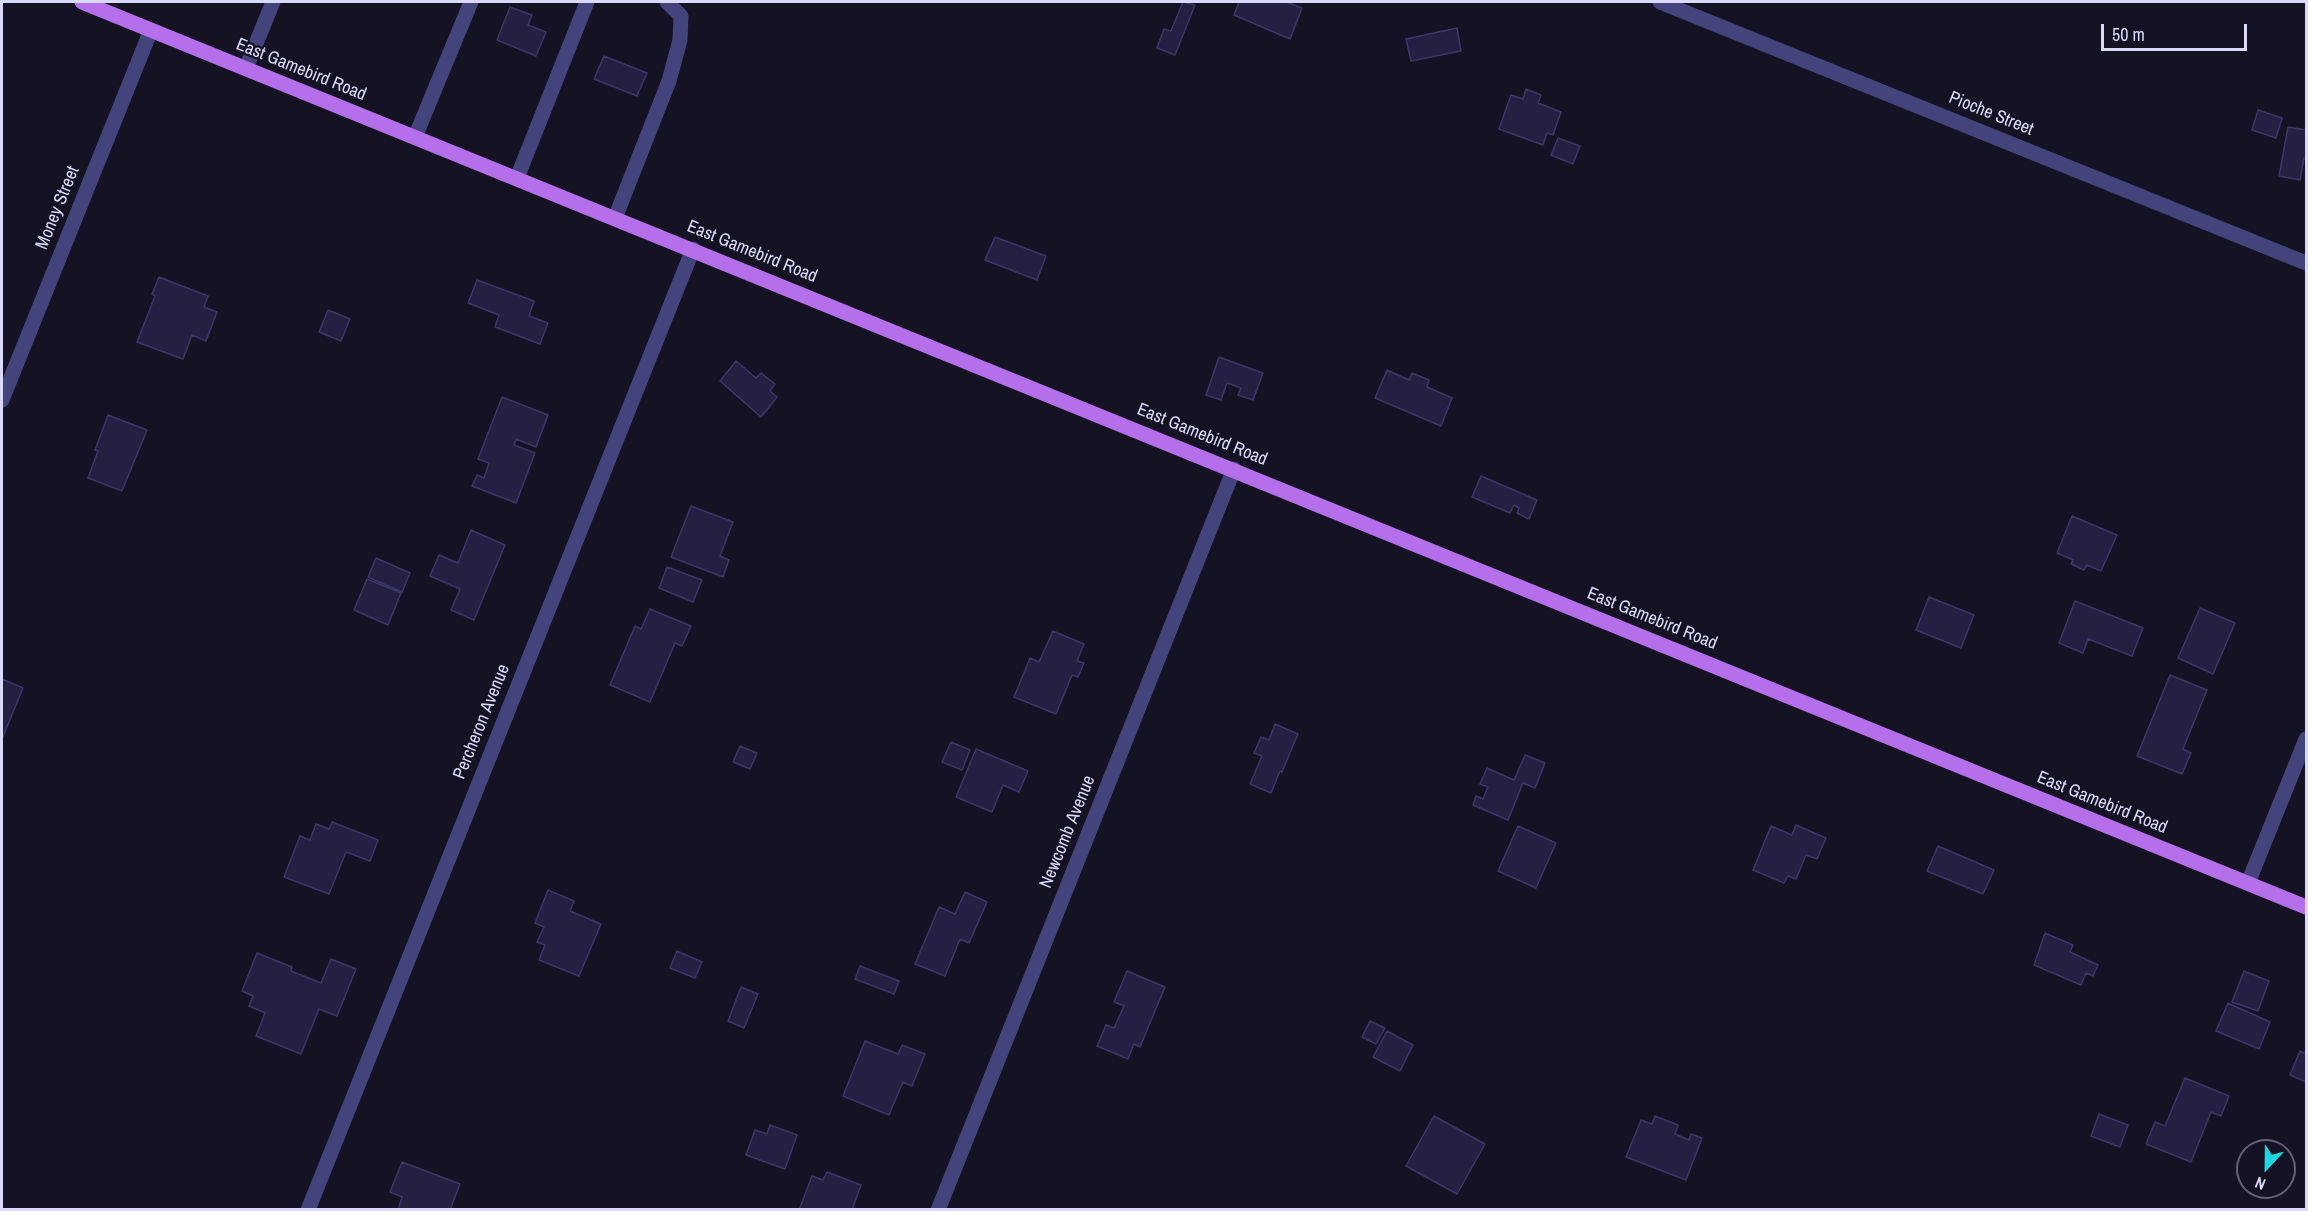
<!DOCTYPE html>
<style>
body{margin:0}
#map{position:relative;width:2308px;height:1211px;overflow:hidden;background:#141223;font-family:"Archivo Narrow",sans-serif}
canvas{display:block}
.frame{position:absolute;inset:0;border:3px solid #dbd9fa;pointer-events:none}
.north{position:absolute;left:2236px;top:1139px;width:60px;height:60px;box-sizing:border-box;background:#141223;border:2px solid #646279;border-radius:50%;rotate:202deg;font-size:16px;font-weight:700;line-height:24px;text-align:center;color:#dbd9fa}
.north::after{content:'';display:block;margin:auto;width:21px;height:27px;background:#1fd7e0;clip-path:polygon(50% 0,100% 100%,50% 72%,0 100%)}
.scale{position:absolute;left:2101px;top:24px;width:146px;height:27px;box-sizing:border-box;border:3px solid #dbd9fa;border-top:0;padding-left:8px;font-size:18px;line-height:21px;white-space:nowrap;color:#dbd9fa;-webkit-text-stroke:4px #141223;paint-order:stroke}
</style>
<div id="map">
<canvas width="2308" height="1211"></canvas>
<div class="frame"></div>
<div class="north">N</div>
<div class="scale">50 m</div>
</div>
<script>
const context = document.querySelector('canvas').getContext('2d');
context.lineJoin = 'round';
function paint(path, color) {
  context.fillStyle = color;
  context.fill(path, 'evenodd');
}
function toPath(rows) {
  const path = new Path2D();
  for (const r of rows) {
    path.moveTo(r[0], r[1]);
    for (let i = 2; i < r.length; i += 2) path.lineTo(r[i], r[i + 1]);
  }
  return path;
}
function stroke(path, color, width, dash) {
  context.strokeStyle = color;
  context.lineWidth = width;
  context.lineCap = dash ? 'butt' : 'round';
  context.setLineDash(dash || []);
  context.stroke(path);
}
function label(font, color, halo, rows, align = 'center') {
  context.font = font + ' "Archivo Narrow",sans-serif';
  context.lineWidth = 4.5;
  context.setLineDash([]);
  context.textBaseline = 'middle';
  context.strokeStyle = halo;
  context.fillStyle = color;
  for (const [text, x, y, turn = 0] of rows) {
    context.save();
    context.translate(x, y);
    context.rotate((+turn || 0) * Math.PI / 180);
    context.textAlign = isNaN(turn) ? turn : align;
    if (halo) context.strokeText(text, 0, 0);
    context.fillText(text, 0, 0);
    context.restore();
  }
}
const building = toPath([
 [1183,2,1195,5,1175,55,1157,48,1164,29,1171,31,1183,2],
 [1239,2,1286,2,1302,8,1290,39,1234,15,1239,2],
 [510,7,532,15,528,25,546,32,536,56,497,40,510,7],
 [1457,28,1461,51,1411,61,1406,39,1457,28],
 [604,56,647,73,637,96,594,79,604,56],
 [1526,89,1541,95,1538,103,1561,112,1553,135,1547,133,1543,145,1499,129,1511,95,1523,99,1526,89],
 [2258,110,2282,118,2276,138,2252,130,2258,110],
 [2288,127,2306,130,2306,159,2304,158,2300,180,2279,176,2288,127],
 [1558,138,1580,146,1573,164,1551,155,1558,138],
 [995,237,1046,256,1037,280,985,260,995,237],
 [159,277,208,296,204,307,217,312,206,341,192,335,183,359,137,342,155,296,152,294,159,277],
 [477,280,534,301,529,316,548,323,540,344,495,327,499,315,468,303,477,280],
 [328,310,350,319,341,341,319,332,328,310],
 [1219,357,1263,373,1253,400,1238,395,1241,388,1227,383,1221,400,1206,395,1219,357],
 [736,361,756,378,761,373,775,384,770,391,777,397,761,417,720,381,736,361],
 [1387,370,1409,380,1412,373,1429,380,1427,387,1452,398,1441,426,1375,398,1387,370],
 [502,397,548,415,536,447,516,439,514,445,535,453,516,503,472,486,477,475,484,478,489,463,478,459,502,397],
 [108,415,147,430,122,491,88,478,98,451,95,450,108,415],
 [1481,476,1537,500,1529,519,1517,513,1519,508,1514,505,1510,513,1472,497,1481,476],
 [691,506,733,522,720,556,729,560,723,577,671,557,691,506],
 [2072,516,2117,535,2101,571,2087,565,2084,570,2071,564,2073,560,2057,553,2072,516],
 [471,530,505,545,474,620,451,610,460,589,430,576,439,555,458,563,471,530],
 [376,558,410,573,402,592,368,577,376,558],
 [667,567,702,580,693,602,659,588,667,567],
 [367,579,401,593,388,625,354,610,367,579],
 [1929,597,1974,615,1961,648,1916,630,1929,597],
 [2075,601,2143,628,2132,656,2088,639,2083,653,2059,643,2075,601],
 [2200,608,2235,623,2213,674,2178,658,2200,608],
 [650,609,691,626,682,646,675,643,650,702,610,685,635,626,641,629,650,609],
 [1053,631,1084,644,1077,661,1084,663,1078,677,1072,675,1056,714,1014,697,1030,658,1039,662,1053,631],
 [2170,675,2207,690,2183,749,2191,753,2182,774,2137,756,2170,675],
 [2,679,23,688,2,739,2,679],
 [1275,724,1298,734,1282,772,1280,771,1271,793,1250,784,1262,756,1254,753,1261,737,1269,740,1275,724],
 [951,742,970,750,962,770,942,762,951,742],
 [740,746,757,753,750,769,733,762,740,746],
 [976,749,1028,771,1019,792,1003,785,992,812,956,797,976,749],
 [1525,755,1545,763,1535,788,1523,783,1508,820,1473,805,1476,796,1483,799,1488,787,1480,784,1487,768,1514,780,1525,755],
 [332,822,378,840,370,861,346,852,329,894,284,877,300,836,310,840,316,824,329,829,332,822],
 [1796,825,1826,838,1817,859,1806,855,1796,879,1788,876,1784,883,1753,870,1771,826,1792,835,1796,825],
 [1518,826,1556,843,1536,888,1498,871,1518,826],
 [1938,846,1994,870,1983,894,1927,871,1938,846],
 [548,890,574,901,570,911,601,924,579,976,539,960,545,945,537,942,544,927,535,923,548,890],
 [965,892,987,902,969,943,960,939,945,976,915,964,939,907,955,914,965,892],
 [2045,933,2073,945,2070,952,2098,965,2093,976,2086,973,2081,985,2034,965,2045,933],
 [677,951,702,962,695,978,670,968,677,951],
 [257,953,292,967,291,971,321,983,331,959,356,969,337,1016,319,1009,301,1054,256,1036,265,1013,249,1006,253,996,242,991,257,953],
 [860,966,899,981,894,994,855,979,860,966],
 [1127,971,1165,987,1140,1047,1134,1044,1128,1059,1097,1046,1106,1025,1114,1028,1124,1006,1114,1002,1127,971],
 [2244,971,2269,981,2258,1011,2232,1002,2244,971],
 [741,987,758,994,744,1028,728,1021,741,987],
 [2228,1003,2270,1022,2259,1049,2216,1031,2228,1003],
 [1370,1021,1385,1028,1376,1044,1362,1037,1370,1021],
 [1387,1031,1413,1045,1400,1071,1373,1057,1387,1031],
 [865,1041,898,1054,902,1045,925,1054,912,1086,903,1082,889,1115,843,1096,865,1041],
 [2300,1051,2306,1054,2306,1082,2290,1075,2300,1051],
 [2185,1078,2229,1096,2221,1116,2211,1112,2191,1162,2146,1144,2155,1122,2165,1126,2185,1078],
 [2099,1114,2128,1125,2120,1147,2091,1136,2099,1114],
 [1434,1116,1485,1144,1457,1194,1406,1166,1434,1116],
 [1655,1116,1678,1125,1675,1134,1689,1140,1691,1134,1702,1138,1686,1180,1626,1157,1641,1120,1652,1124,1655,1116],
 [770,1125,797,1135,785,1169,746,1155,755,1130,767,1134,770,1125],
 [402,1162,460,1184,450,1210,398,1210,402,1197,390,1192,402,1162],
 [827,1172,861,1185,852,1210,799,1210,812,1176,823,1180,827,1172]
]);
const minor = toPath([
 [1660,2,2306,263],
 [246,68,273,2],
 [415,137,471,2],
 [517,178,587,2],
 [615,218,669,81,680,40,681,16,667,2],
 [2,400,151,30],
 [2248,883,2306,739],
 [308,1210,693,249],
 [938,1210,1234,469]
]);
const major = toPath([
 [82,2,2306,907]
]);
const streetNames = [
 ["East Gamebird Road",301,70,22],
 ["Pioche Street",1991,114,22],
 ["Money Street",58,208,-68],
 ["East Gamebird Road",752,252,22],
 ["East Gamebird Road",1202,435,22],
 ["East Gamebird Road",1652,619,22],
 ["Percheron Avenue",482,722,-68],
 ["East Gamebird Road",2102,803,22],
 ["Newcomb Avenue",1068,832,-68]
];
paint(building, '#252042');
stroke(building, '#3d366a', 1.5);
stroke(minor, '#43447c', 15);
stroke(major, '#b66feb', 15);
label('18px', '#dbd9fa', '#141223', streetNames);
</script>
